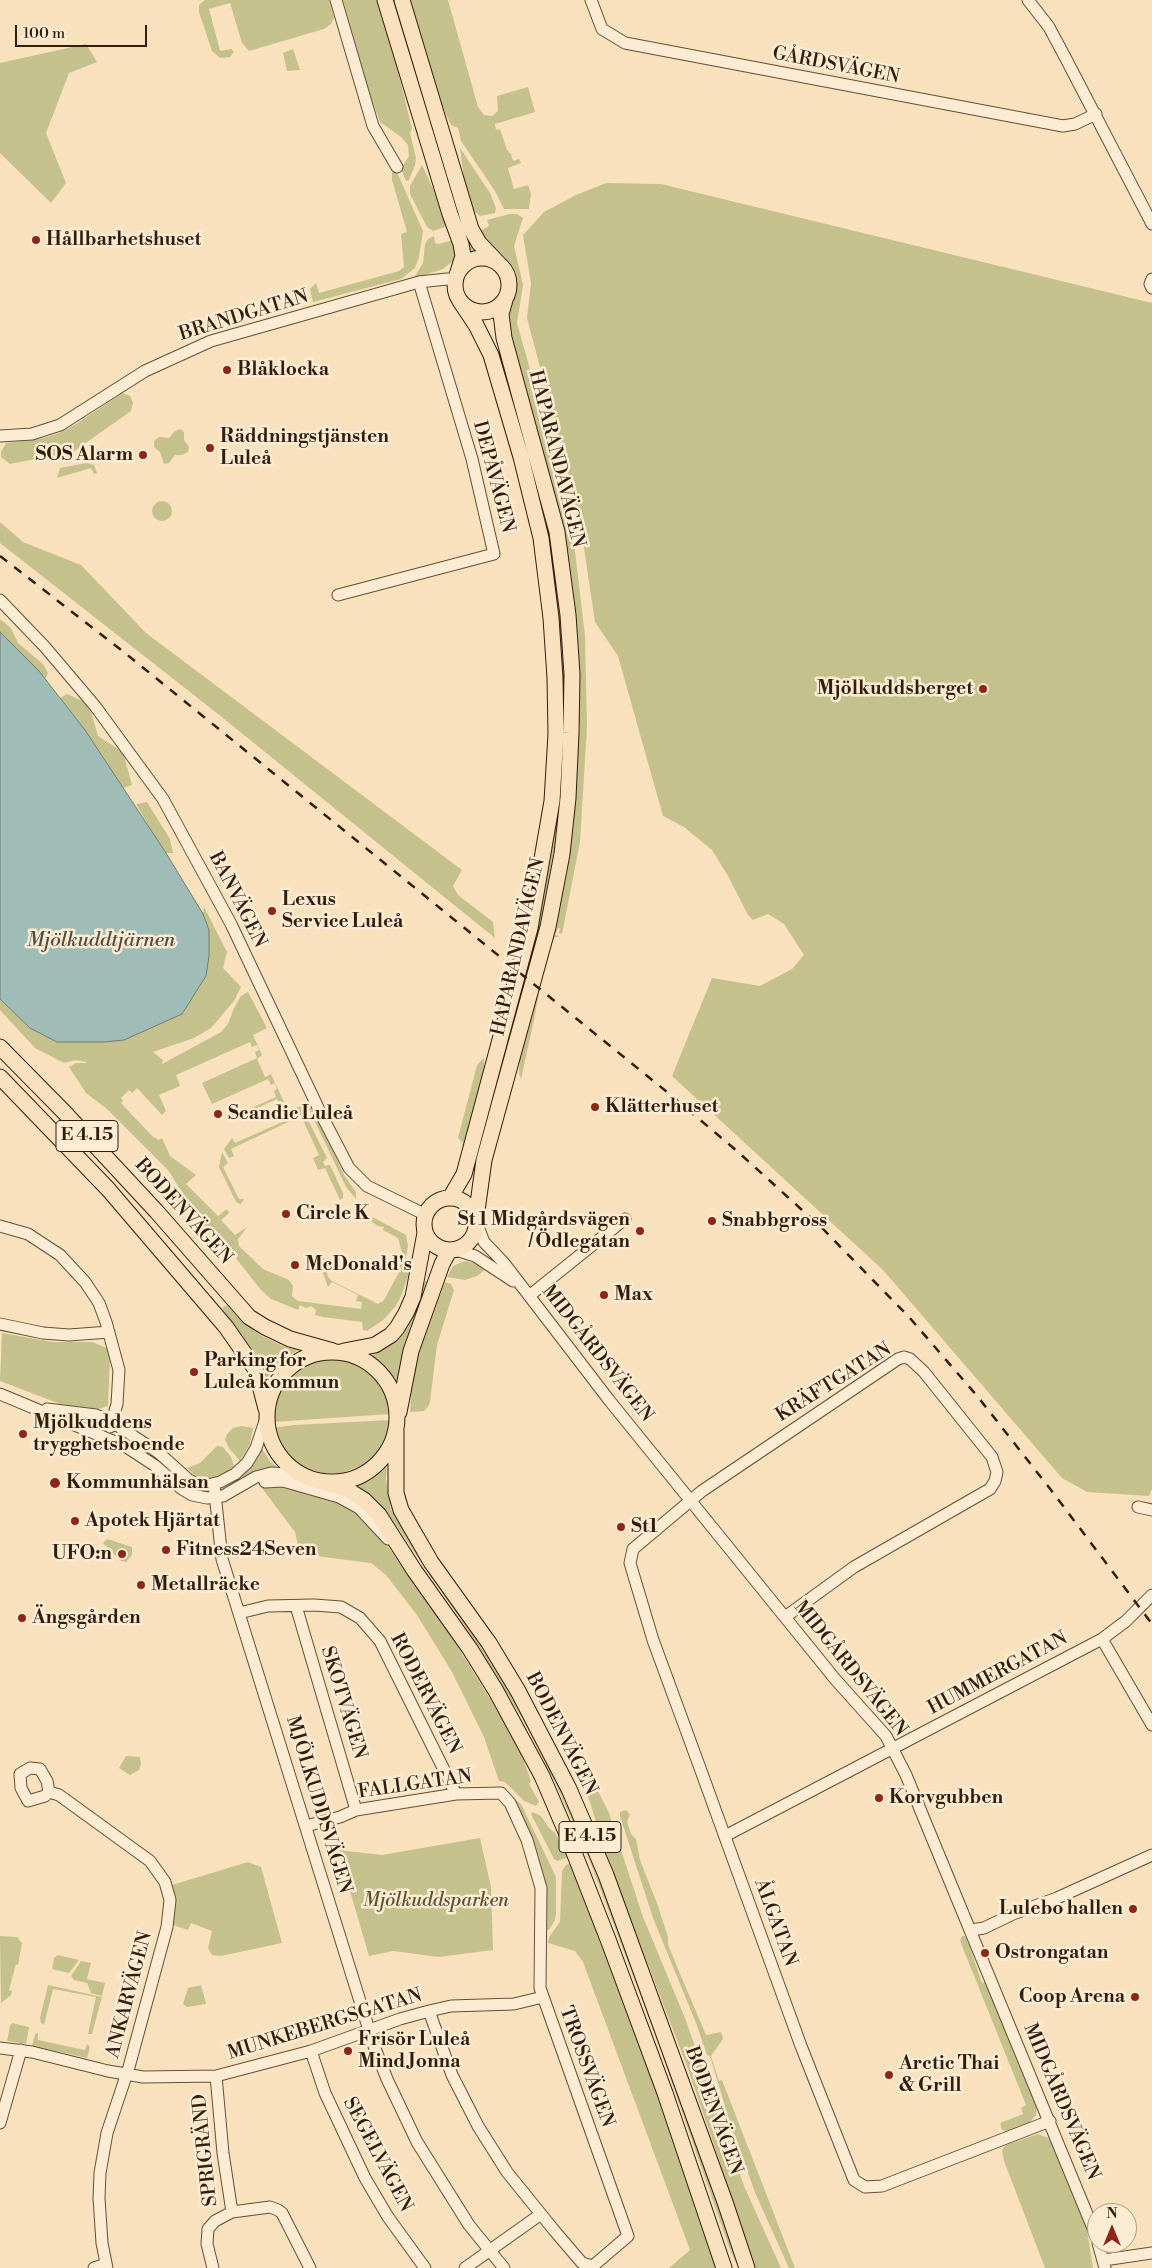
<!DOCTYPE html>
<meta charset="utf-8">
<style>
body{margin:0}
#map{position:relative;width:1152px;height:2268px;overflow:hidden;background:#fae1bd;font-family:"Libre Bodoni",serif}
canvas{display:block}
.north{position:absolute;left:1087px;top:2203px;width:50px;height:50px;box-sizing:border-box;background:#fcecd4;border:1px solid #ab9a84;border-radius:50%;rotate:0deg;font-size:14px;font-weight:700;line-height:20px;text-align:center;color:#311e0c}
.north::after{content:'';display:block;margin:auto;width:18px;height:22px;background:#8f2418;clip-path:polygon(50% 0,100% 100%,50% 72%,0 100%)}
.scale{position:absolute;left:15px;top:25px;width:132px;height:22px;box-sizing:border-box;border:2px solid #311e0c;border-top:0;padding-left:6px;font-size:15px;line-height:18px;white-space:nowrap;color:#311e0c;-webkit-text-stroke:4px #fcecd4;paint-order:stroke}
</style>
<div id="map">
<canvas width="1152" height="2268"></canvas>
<div class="north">N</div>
<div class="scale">100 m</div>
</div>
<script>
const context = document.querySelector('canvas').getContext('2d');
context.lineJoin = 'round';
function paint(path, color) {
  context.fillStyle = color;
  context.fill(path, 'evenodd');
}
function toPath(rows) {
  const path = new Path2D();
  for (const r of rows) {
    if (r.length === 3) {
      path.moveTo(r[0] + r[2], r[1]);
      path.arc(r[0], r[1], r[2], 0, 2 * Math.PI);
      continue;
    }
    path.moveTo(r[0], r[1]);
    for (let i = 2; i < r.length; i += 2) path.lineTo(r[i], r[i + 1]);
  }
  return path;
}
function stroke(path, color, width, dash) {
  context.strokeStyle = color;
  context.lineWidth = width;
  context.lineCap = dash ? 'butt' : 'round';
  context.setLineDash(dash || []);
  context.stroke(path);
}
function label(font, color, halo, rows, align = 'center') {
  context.font = font + ' "Libre Bodoni",serif';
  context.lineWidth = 5;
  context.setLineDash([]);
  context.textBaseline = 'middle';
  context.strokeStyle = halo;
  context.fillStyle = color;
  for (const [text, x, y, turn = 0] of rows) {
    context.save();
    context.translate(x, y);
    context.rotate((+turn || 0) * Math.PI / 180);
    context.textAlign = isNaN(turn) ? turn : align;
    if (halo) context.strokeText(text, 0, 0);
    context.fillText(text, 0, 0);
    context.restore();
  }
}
const green = toPath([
 [205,0,329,0,334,18,331,24,324,29,249,51,242,43,230,3,209,9,220,51,231,49,234,52,230,57,220,58,212,51,199,12,199,5],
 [343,0,378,0,392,46,412,129,410,133,416,158,415,165,409,180,406,181,401,169,409,156,408,145,401,137,380,122,369,92],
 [392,0,397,0,477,251,470,253,461,229],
 [409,0,448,0,478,107,484,115,492,116,498,111,497,96,528,87,535,112,495,124,496,130,500,129,507,150,511,154,513,161,519,159,521,163,508,168,514,189,528,185,531,194,529,209,504,209,495,191,461,141,458,128,451,125,439,99],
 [86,44,97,62,69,73,46,133,66,183,51,203,0,153,0,63],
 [293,49,300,70,287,71,283,53],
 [460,148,490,193,496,208,495,213,480,216,473,210,465,186],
 [422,165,437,197,447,224,445,227,433,231,427,227,410,194,410,186],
 [396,170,423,231,419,257,415,268,401,279,313,302,310,289,316,283,319,293,399,271,404,267,401,234,407,232,392,180,392,172],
 [606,183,661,184,1152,303,1152,1489,1149,1496,1087,1492,1062,1478,883,1270,672,1076,712,978,760,986,792,969,804,955,784,924,768,914,753,920,748,915,728,876,712,850,684,827,663,816,618,656,595,622,581,528,571,484,527,318,531,283,523,235,544,212,576,195],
 [510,214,517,214,523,218,514,246,523,285,517,323,559,472,574,543,585,636,587,727,580,842,562,934,559,933,560,928,558,928,555,935,559,936,558,937,555,937,551,944,575,801,579,717,578,665,561,526,539,435,510,331,509,314,517,290,517,279,507,261,486,242,480,231,489,226,487,220],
 [434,236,435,243,439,244,453,240,455,255,453,261,443,269,413,279,423,263,425,244,428,239],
 [506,366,551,534,564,649,566,739,556,852,548,896,528,974,524,971,535,934,544,895,556,812,562,684,502,368],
 [123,393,130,396,133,403,131,411,73,452,10,464,1,457,1,452,6,443,44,438,59,433,76,424],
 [181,429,184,432,184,440,189,447,188,452,182,455,175,455,169,463,164,464,160,452,154,447,154,441,159,437,169,438,175,431],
 [87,463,94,465,97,473,94,474,91,468,57,478,60,468],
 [162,511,10],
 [0,522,23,542,81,565,146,633,462,870,453,886,458,895,493,922,495,938,218,714,0,543],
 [0,619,11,628,18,643,43,664,48,673,45,679,0,632],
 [67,694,85,702,90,708,98,736,123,752,132,785,123,788,85,730,60,698],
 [147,802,170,839,173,853,166,853,203,913,204,907,227,952,223,968,241,987,234,1001,211,1028,194,1038,153,1052,163,1060,162,1064,153,1069,221,1032,228,1024,234,1008,241,996,248,992,267,1028,253,1035,262,1055,257,1059,265,1077,271,1074,284,1102,280,1105,277,1099,229,1121,227,1119,276,1097,274,1091,277,1089,275,1083,271,1085,268,1079,212,1104,202,1083,257,1058,255,1052,259,1050,257,1045,252,1047,250,1042,176,1075,180,1086,159,1095,166,1111,162,1115,137,1088,132,1093,129,1090,121,1098,123,1101,121,1103,154,1138,155,1137,158,1140,162,1138,170,1156,196,1175,186,1184,218,1216,227,1209,229,1213,221,1220,235,1235,247,1227,238,1239,239,1246,263,1269,289,1280,293,1286,292,1296,298,1301,361,1309,362,1302,356,1301,358,1295,332,1282,328,1287,320,1265,320,1256,323,1254,328,1277,332,1281,378,1304,384,1300,398,1274,402,1252,398,1238,383,1230,384,1227,378,1226,369,1220,364,1216,363,1212,406,1235,408,1246,405,1263,410,1270,402,1294,396,1306,383,1320,367,1331,363,1330,362,1322,323,1317,315,1315,316,1310,311,1306,306,1308,300,1305,298,1310,271,1299,261,1290,235,1257,202,1223,168,1170,107,1109,86,1093,69,1067,76,1063,86,1063,86,1062,76,1060,64,1063,35,1048,0,1010,0,940,151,830,136,804],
 [536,992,539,994,534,1020,521,1079,519,1074,520,1056],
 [484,1058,484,1073,462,1151,463,1143,458,1138,477,1065],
 [301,1106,327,1158,323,1162,325,1166,330,1165,343,1193,343,1198,340,1200,325,1168,318,1170,316,1165,313,1158,319,1155,301,1116,231,1149,234,1156,229,1158,224,1149,232,1138,235,1143,296,1116,293,1109],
 [308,1107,315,1112,344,1175,356,1192,356,1199,346,1187],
 [222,1152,228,1163,223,1167,239,1199,244,1199,241,1204,236,1202,219,1167],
 [465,1261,481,1265,486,1269,477,1276,465,1280,447,1277,453,1266],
 [425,1281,427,1281,405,1349,397,1386,391,1375,371,1356,395,1342,405,1331,417,1306],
 [445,1282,451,1284,454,1290,437,1345,430,1402,428,1407,424,1411,410,1412,412,1378,416,1360],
 [227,1305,235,1314,260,1335,285,1347,298,1350,277,1364,267,1379,260,1360,222,1308],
 [2,1333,53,1342,92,1342,107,1348,110,1358,108,1406,98,1409,60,1404,0,1381],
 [335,1359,353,1363,374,1376,385,1392,390,1414,273,1422,272,1412,274,1401,285,1380,302,1367,314,1361],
 [390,1420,386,1439,381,1449,366,1464,342,1473,323,1473,308,1469,294,1461,281,1448,274,1434,273,1428,294,1425],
 [242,1426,253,1428,250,1444,240,1461,229,1448,225,1440,227,1434,233,1428],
 [259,1444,270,1461,279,1469,261,1469,231,1482],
 [217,1446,223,1447,231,1457,234,1466,227,1472,215,1477,204,1479,195,1476,187,1468,200,1463],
 [387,1461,386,1479,391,1510,515,1698,585,1837,742,2268,739,2268,730,2250,656,2037,591,1864,556,1784,523,1720,479,1647,387,1512,370,1494,355,1484,367,1478],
 [271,1485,281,1485,336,1499,362,1515,376,1530,444,1625,507,1726,519,1748,531,1781,529,1784,539,1802,536,1806,524,1801,505,1782,499,1781,484,1737,452,1672,417,1615,386,1575,371,1563,300,1554,295,1532,261,1487],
 [107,1539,132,1547,132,1555,126,1562,121,1561,103,1543],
 [126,1756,140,1757,141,1764,139,1770,130,1775,119,1768],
 [593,1781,609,1813,614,1830,613,1835,602,1843,590,1802,583,1785],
 [511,1796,521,1804,556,1877,556,1913,555,1920,549,1930,546,1930,546,1928,545,1890,541,1866],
 [626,1810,630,1814,627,1822,631,1834,636,1839,640,1860,658,1906,668,1937,668,1945,706,2035,721,2032,723,2039,711,2056,719,2081,722,2080,795,2268,789,2268,756,2195,731,2126,710,2056,707,2055,696,2023,653,1918,620,1816,620,1812],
 [533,1812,541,1816,549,1828,555,1833,569,1857,557,1861,554,1859,531,1814],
 [480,1838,491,1887,493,1950,439,1957,393,1951,369,1956,338,1850,382,1855],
 [615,1845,620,1847,643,1917,685,2018,744,2186,781,2268,756,2268,688,2069,604,1849],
 [248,1862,261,1867,282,1943,221,1956,212,1955,208,1948,212,1931,191,1923,188,1930,173,1925,176,1901,172,1885],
 [571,1863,686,2173,717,2268,669,2268,690,2250,583,1962,575,1951,548,1943,549,1937,560,1922,562,1871,566,1865],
 [0,1936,17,1937,22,1943,18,1965,16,1964,9,1990,12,1991,11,1995,1,2003],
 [962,1936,965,1936,969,1945,982,1983,985,1982,1037,2107,1036,2115,1030,2122,1007,2131,1002,2130,1000,2123,1023,2114,1021,2108,1026,2105,960,1941],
 [58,1955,79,1960,69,1973,52,1969,54,1958],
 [81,1961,91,1963,87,1979,105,1983,102,1996,91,1993,87,1983,74,1980,71,1976],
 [48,1985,102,1997,92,2034,88,2034,96,1997,53,1989,44,2025,41,2023,40,2018],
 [201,1985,206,2004,187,2007,183,2004,188,1988],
 [12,2023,29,2027,26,2044,7,2041,10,2026],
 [38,2033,38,2040,85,2050,87,2044,90,2047,87,2058,32,2046,35,2034],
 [1038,2134,1048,2138,1052,2144,1087,2230,1093,2268,1045,2268,1004,2161,1002,2150,1006,2145]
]);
const water = toPath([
 [0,632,39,671,85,730,166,853,203,914,209,930,209,956,206,976,182,1014,124,1040,104,1042,57,1042,30,1028,0,999,0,632]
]);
const minor = toPath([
 [336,0,373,126,397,167],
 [591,0,602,29,625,43,1063,126,1075,124,1096,114],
 [1028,0,1049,27,1065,57,1152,224],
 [1152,279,1150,284,1152,288],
 [0,436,32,434,60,425,145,371,211,341,419,282,447,279,455,280],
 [338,595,494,554,472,459,419,282],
 [0,600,45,647,95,706,163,799,231,924,322,1116,349,1168,367,1186,426,1215],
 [477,1224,484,1242,504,1263,609,1400,835,1679,886,1736,906,1775,1097,2238],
 [0,1226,28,1234,60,1255,85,1282,99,1303,106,1322,119,1370,117,1404,110,1427],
 [456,1250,475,1256,513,1281],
 [529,1296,625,1219],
 [0,1324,43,1333,69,1335,109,1332],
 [0,1394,125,1446,154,1465,182,1489,192,1495,207,1498,223,1496,256,1477,271,1473,291,1474,313,1480],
 [47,1409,96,1415,112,1422,159,1453,189,1480,195,1483,207,1485,220,1482,235,1474,247,1463,256,1448,266,1418],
 [265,1482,283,1481,339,1497,359,1508,388,1539],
 [214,1484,222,1559,374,2046,387,2079,417,2142,469,2225,504,2268],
 [1138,1507,1152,1510],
 [296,1606,356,1810],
 [239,1613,268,1606,314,1605,341,1607,360,1618,380,1641,456,1794],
 [785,1617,854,1567,990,1489,995,1481,997,1472,992,1457,924,1372,910,1359,904,1357,898,1359,702,1491,633,1549,630,1563,653,1640,700,1768,801,2046,854,2180,865,2187,882,2186,1050,2121],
 [1102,1639,1152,1725],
 [49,1792,45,1796,28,1801,21,1788,20,1774,30,1768,40,1769,47,1781,49,1792,59,1795,150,1861,165,1882,170,1900,167,1927,129,2067,107,2133,100,2173,99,2198,102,2243,107,2268],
 [306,1826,340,1817,356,1810,456,1794,501,1793,510,1803,527,1840,541,1888,540,1988,628,2236,593,2266,582,2263,553,2229,507,2172,478,2126,452,2075,429,2011],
 [725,1836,1102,1639,1126,1621,1152,1595],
 [971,1930,984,1928,1013,1914,1057,1898,1152,1855],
 [0,2048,32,2052,108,2071,143,2077,216,2076,311,2051,400,2019,429,2011,451,2006,514,2004,543,1997],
 [311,2051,325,2093,365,2178,388,2217,425,2268],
 [0,2123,21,2050],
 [232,2212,270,2207,278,2210,282,2213,310,2268],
 [1098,2243,1105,2268],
 [1104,2260,1152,2253],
 [94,2268,106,2264],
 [213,2268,207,2244,208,2229,215,2221,232,2212,223,2153,216,2076],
 [465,2268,541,2214]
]);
const major = toPath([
 [385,0,450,214,461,244,463,256,458,272],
 [402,0,471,229,479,243,499,264],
 [482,285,27],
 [0,1047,66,1114,157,1212,249,1317,265,1327,290,1339,333,1351],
 [0,1077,108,1189,226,1327,256,1370,266,1409],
 [450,1224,26],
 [450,1198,464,1174,530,928,552,801,556,734,555,678,551,618,541,538,521,457,491,355,476,325,460,301],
 [476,1218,484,1160,548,927,562,854,568,798,571,733,572,674,568,615,557,532,504,338,501,314,505,300],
 [344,1351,375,1345,391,1335,397,1328,406,1313,413,1297,425,1233],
 [332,1417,65],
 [399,1412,411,1351,442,1264,449,1251],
 [396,1431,396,1493,401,1510,431,1562,489,1643,518,1691,569,1789,606,1875,725,2202,747,2268],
 [320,1481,348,1490,364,1500,379,1515,414,1570,470,1649,496,1691,542,1776,566,1832,609,1942,665,2093,724,2268]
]);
const rail = toPath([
 [0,556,125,653,667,1092,737,1151,823,1229,909,1317,978,1397,1051,1490,1152,1624]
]);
const markers = [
 [36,240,5,"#8f2418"],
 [227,370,5,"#8f2418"],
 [210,448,5,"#8f2418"],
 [143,455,5,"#8f2418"],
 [983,689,5,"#8f2418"],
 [272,911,5,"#8f2418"],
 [595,1107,5,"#8f2418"],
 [218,1114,5,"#8f2418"],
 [286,1214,5,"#8f2418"],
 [712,1221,5,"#8f2418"],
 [640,1231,5,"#8f2418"],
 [295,1265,5,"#8f2418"],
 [604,1295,5,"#8f2418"],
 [194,1372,5,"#8f2418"],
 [23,1434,5,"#8f2418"],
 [55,1483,6,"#8f2418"],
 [75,1521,5,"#8f2418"],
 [621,1527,5,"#8f2418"],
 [166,1550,5,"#8f2418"],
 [122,1554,5,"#8f2418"],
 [141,1585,5,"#8f2418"],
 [22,1618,5,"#8f2418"],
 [879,1798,5,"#8f2418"],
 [1133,1909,5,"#8f2418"],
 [985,1953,5,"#8f2418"],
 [1135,1997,5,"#8f2418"],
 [348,2051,5,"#8f2418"],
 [889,2075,5,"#8f2418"]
];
const shields = [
 [87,1136,62],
 [590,1837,62]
];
const shieldNames = [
 ["E 4.15",87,1136],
 ["E 4.15",590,1837]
];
const streetNames = [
 ["GÅRDSVÄGEN",836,66,11],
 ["BRANDGATAN",244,316,-17],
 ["HAPARANDAVÄGEN",556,459,76],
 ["DEPÅVÄGEN",493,477,75],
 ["BANVÄGEN",237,900,63],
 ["HAPARANDAVÄGEN",519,947,-77],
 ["BODENVÄGEN",183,1212,48],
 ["MIDGÅRDSVÄGEN",597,1354,52],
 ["KRÄFTGATAN",834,1383,-32],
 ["MIDGÅRDSVÄGEN",850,1669,51],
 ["HUMMERGATAN",998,1674,-28],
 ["RODERVÄGEN",425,1694,63],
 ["SKOTVÄGEN",343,1703,73],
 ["BODENVÄGEN",561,1734,63],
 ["FALLGATAN",415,1785,-8],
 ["MJÖLKUDDSVÄGEN",318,1805,73],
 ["ÅLGATAN",775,1923,70],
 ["ANKARVÄGEN",130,1995,-75],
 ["MUNKEBERGSGATAN",325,2025,-17],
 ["TROSSVÄGEN",586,2067,70],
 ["MIDGÅRDSVÄGEN",1061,2102,67],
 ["BODENVÄGEN",713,2111,70],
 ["SPRIGRÄND",206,2150,-96],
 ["SEGELVÄGEN",377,2155,62]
];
const poiNames = [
 ["Hållbarhetshuset",46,240],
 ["Blåklocka",237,370],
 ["Räddningstjänsten",220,437],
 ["Luleå",220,459],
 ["SOS Alarm",133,455,"right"],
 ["Mjölkuddsberget",973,689,"right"],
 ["Lexus",282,900],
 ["Service Luleå",282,922],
 ["Klätterhuset",605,1107],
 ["Scandic Luleå",228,1114],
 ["Circle K",296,1214],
 ["St 1 Midgårdsvägen",630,1220,"right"],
 ["/ Ödlegatan",630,1242,"right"],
 ["Snabbgross",722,1221],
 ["McDonald's",305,1265],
 ["Max",614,1295],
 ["Parking for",204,1361],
 ["Luleå kommun",204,1383],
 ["Mjölkuddens",33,1423],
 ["trygghetsboende",33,1445],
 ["Kommunhälsan",66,1483],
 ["Apotek Hjärtat",85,1521],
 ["St1",631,1527],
 ["Fitness24Seven",176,1550],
 ["UFO:n",112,1554,"right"],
 ["Metallräcke",151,1585],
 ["Ängsgården",32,1618],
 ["Korvgubben",889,1798],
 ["Lulebo hallen",1123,1909,"right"],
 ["Ostrongatan",995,1953],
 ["Coop Arena",1125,1997,"right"],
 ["Frisör Luleå",358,2040],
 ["Mind Jonna",358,2062],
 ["Arctic Thai",899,2064],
 ["& Grill",899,2086]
];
const parkNames = [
 ["Mjölkuddsparken",436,1901]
];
const waterNames = [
 ["Mjölkuddtjärnen",101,941]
];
paint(green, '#c4c18d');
paint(water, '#9fbcb6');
stroke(water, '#737d72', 1);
stroke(minor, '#634f38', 13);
stroke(major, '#311e0c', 17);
stroke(minor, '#fcecd4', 11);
stroke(major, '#fae1bd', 15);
stroke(rail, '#311e0c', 2.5, [9, 9]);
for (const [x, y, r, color] of markers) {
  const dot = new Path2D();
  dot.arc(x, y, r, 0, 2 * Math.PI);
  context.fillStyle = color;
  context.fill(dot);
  stroke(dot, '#fcecd4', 2);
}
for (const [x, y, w] of shields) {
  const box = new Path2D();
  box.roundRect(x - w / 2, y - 15.5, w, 31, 4);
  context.fillStyle = '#fcecd4';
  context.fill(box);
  stroke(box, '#311e0c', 1);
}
label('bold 18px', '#311e0c', null, shieldNames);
label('19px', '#311e0c', '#fcecd4', streetNames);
label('bold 19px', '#311e0c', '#fcecd4', poiNames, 'left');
label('italic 19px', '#5d4f33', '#fcecd4', parkNames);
label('italic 20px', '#524d3f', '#fcecd4', waterNames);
</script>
